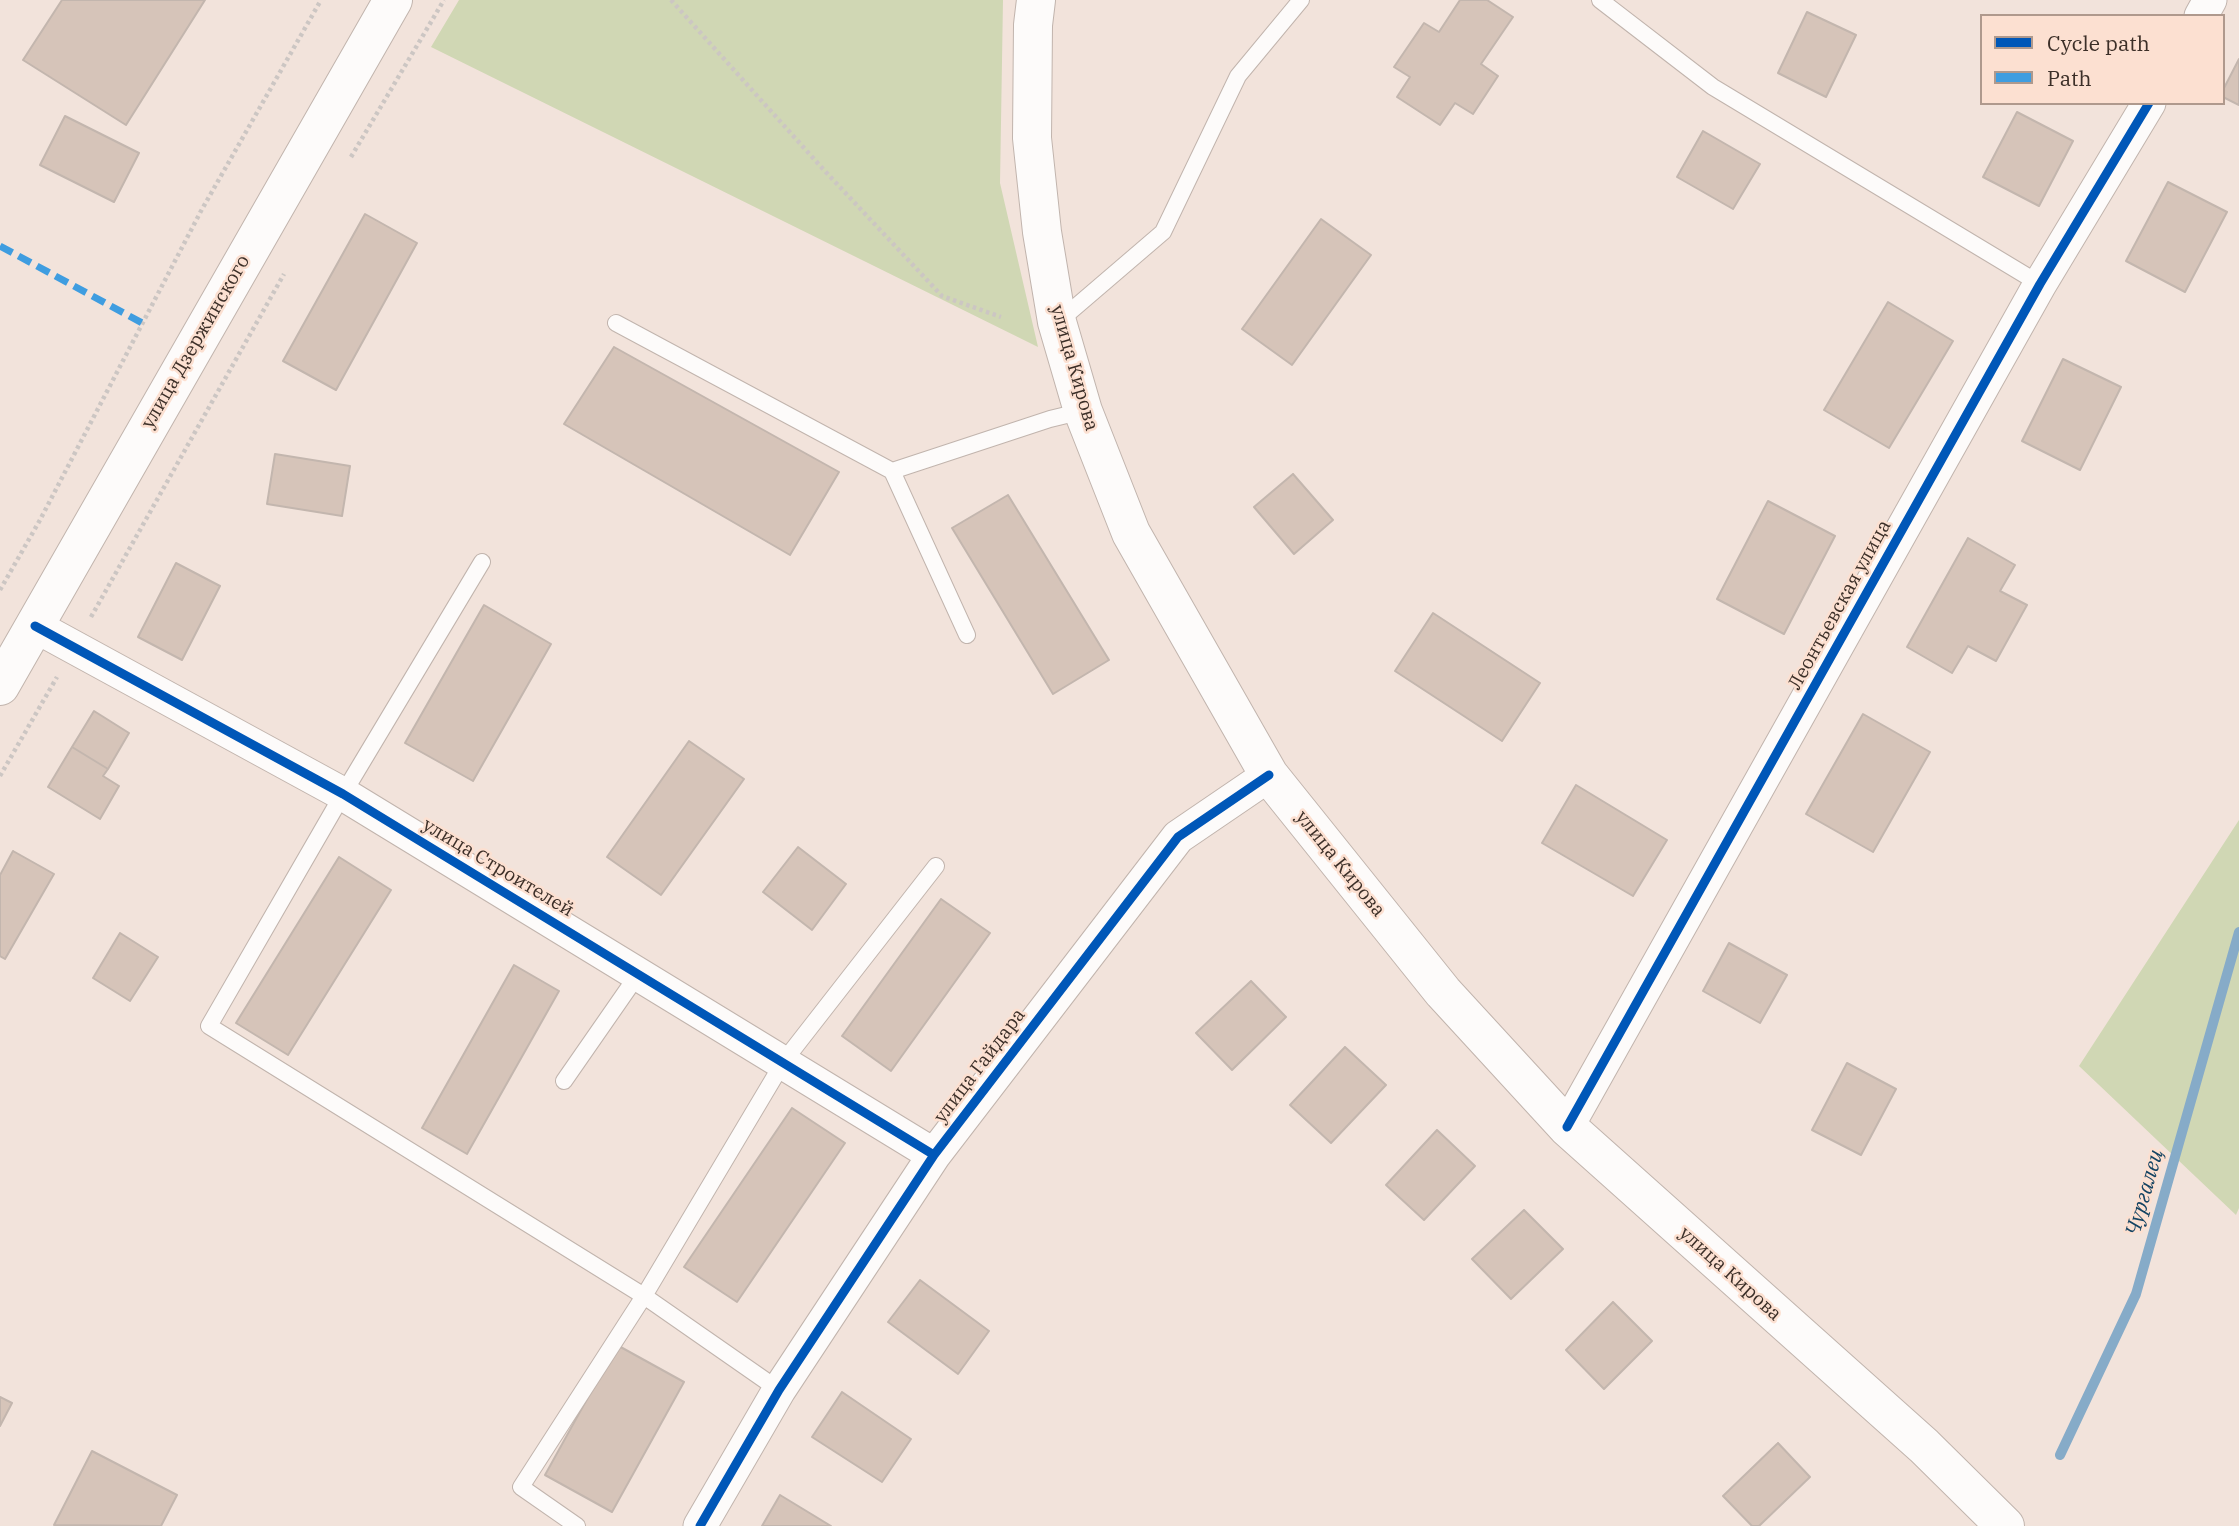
<!DOCTYPE html>
<meta charset="utf-8">
<style>
body{margin:0}
#map{position:relative;width:2239px;height:1526px;overflow:hidden;background:#f2e3db;font-family:"IBM Plex Serif",serif}
canvas{display:block}
.legend{position:absolute;left:1980px;top:14px;width:245px;height:91px;box-sizing:border-box;background:#fce0d1;border:2px solid #af998d;margin:0;padding:9px 12px;list-style:none;font-size:21px;color:#3c2f28}
.legend li{display:flex;align-items:center;gap:14px;height:35px}
.legend b{width:35px;border:2px solid #af998d}
</style>
<div id="map">
<canvas width="2239" height="1526"></canvas>
<ul class="legend">
<li><b style="height:9px;background:#0057b8"></b>Cycle path</li>
<li><b style="height:9px;background:#3f9de0"></b>Path</li>
</ul>
</div>
<script>
const context = document.querySelector('canvas').getContext('2d');
context.lineJoin = 'round';
function paint(path, color) {
  context.fillStyle = color;
  context.fill(path, 'evenodd');
}
function toPath(rows) {
  const path = new Path2D();
  for (const r of rows) {
    path.moveTo(r[0], r[1]);
    for (let i = 2; i < r.length; i += 2) path.lineTo(r[i], r[i + 1]);
  }
  return path;
}
function stroke(path, color, width, dash) {
  context.strokeStyle = color;
  context.lineWidth = width;
  context.lineCap = dash ? 'butt' : 'round';
  context.setLineDash(dash || []);
  context.stroke(path);
}
function label(font, color, halo, rows, align = 'center') {
  context.font = font + ' "IBM Plex Serif",serif';
  context.lineWidth = 5;
  context.setLineDash([]);
  context.textBaseline = 'middle';
  context.strokeStyle = halo;
  context.fillStyle = color;
  for (const [text, x, y, turn = 0] of rows) {
    context.save();
    context.translate(x, y);
    context.rotate((+turn || 0) * Math.PI / 180);
    context.textAlign = isNaN(turn) ? turn : align;
    if (halo) context.strokeText(text, 0, 0);
    context.fillText(text, 0, 0);
    context.restore();
  }
}
const green = toPath([
 [459,0,1003,0,1000,183,1038,347,431,47],
 [2239,820,2239,1208,2236,1215,2079,1066]
]);
const stream = toPath([
 [2060,1455,2136,1294,2239,932]
]);
const building = toPath([
 [62,0,205,0,126,125,23,60,62,0],
 [1460,0,1487,0,1513,17,1481,64,1498,76,1473,114,1455,103,1440,125,1397,97,1410,77,1394,67,1424,23,1439,32,1460,0],
 [1807,12,1856,35,1826,97,1778,73,1807,12],
 [2239,59,2239,105,2223,97,2223,90,2239,59],
 [2017,112,2073,141,2039,206,1983,177,2017,112],
 [65,116,139,153,114,202,40,165,65,116],
 [1703,131,1760,164,1733,209,1677,177,1703,131],
 [2168,182,2227,212,2185,292,2126,261,2168,182],
 [365,214,417,243,336,390,283,361,365,214],
 [1321,219,1371,255,1292,365,1242,329,1321,219],
 [1888,302,1953,341,1889,448,1824,410,1888,302],
 [614,347,839,472,790,555,564,424,614,347],
 [2063,359,2121,387,2080,470,2022,441,2063,359],
 [275,454,350,466,342,516,267,504,275,454],
 [1293,474,1333,520,1294,554,1254,507,1293,474],
 [1008,495,1109,660,1053,694,952,528,1008,495],
 [1768,501,1835,536,1784,634,1717,599,1768,501],
 [1968,538,2015,565,2000,591,2027,605,1996,661,1968,646,1952,673,1907,647,1968,538],
 [176,563,220,586,182,660,138,637,176,563],
 [484,605,551,644,473,781,405,743,484,605],
 [1433,613,1540,683,1502,741,1395,671,1433,613],
 [94,711,129,733,108,769,72,747,94,711],
 [1863,714,1930,752,1873,852,1806,814,1863,714],
 [689,741,744,779,661,895,607,857,689,741],
 [72,747,108,769,103,776,119,786,100,819,48,787,72,747],
 [1576,785,1667,840,1633,896,1542,843,1576,785],
 [798,847,846,884,812,930,763,892,798,847],
 [13,851,54,874,5,959,0,956,0,875,13,851],
 [339,857,391,890,288,1055,236,1023,339,857],
 [941,899,990,933,891,1071,842,1036,941,899],
 [120,933,158,957,130,1001,93,978,120,933],
 [1729,943,1787,975,1760,1023,1703,991,1729,943],
 [514,965,559,991,467,1154,422,1128,514,965],
 [1251,981,1286,1017,1232,1070,1196,1033,1251,981],
 [1345,1047,1386,1085,1331,1143,1290,1105,1345,1047],
 [1847,1063,1896,1089,1861,1155,1812,1130,1847,1063],
 [792,1108,845,1143,737,1302,684,1267,792,1108],
 [1437,1130,1475,1166,1424,1220,1386,1185,1437,1130],
 [1524,1210,1563,1249,1511,1299,1472,1259,1524,1210],
 [920,1280,989,1331,958,1374,888,1322,920,1280],
 [1613,1302,1652,1341,1604,1389,1566,1350,1613,1302],
 [617,1345,684,1382,612,1512,545,1475,617,1345],
 [842,1392,911,1439,882,1482,812,1437,842,1392],
 [0,1397,12,1403,0,1426,0,1397],
 [1778,1443,1810,1477,1759,1526,1752,1526,1723,1496,1778,1443],
 [92,1451,177,1495,161,1526,54,1525,92,1451],
 [780,1495,831,1526,762,1526,780,1495]
]);
const path = toPath([
 [671,0,823,169,942,296,1001,317],
 [351,157,444,0],
 [0,590,40,520,201,211,321,0],
 [91,617,284,274],
 [0,776,57,677]
]);
const lane = toPath([
 [1600,0,1713,87,2040,284],
 [1058,322,1163,232,1238,76,1301,0],
 [616,323,892,471],
 [482,562,343,794,209,1026,644,1296,779,1390],
 [967,635,892,471,1050,419,1083,411],
 [564,1081,639,973],
 [577,1526,521,1487,644,1296,784,1061,936,866]
]);
const street = toPath([
 [2201,16,2210,0],
 [35,626,343,794,934,1155],
 [1567,1127,2040,284,2149,103],
 [700,1526,779,1390,934,1155,1178,837,1269,775]
]);
const secondary = toPath([
 [1036,0,1033,25,1032,138,1042,232,1057,322,1083,411,1131,533,1269,775,1443,992,1567,1127,1924,1446,2005,1526],
 [0,686,393,0]
]);
const quiet = toPath([
 [0,246,144,324]
]);
const cycleway = toPath([
 [35,626,343,794,934,1155],
 [1567,1127,2040,284,2149,103],
 [700,1526,779,1390,934,1155,1178,837,1269,775]
]);
const streetNames = [
 ["улица Дзержинского",196,342,-60],
 ["улица Кирова",1074,368,74],
 ["Леонтьевская улица",1840,605,-61],
 ["улица Кирова",1340,864,51],
 ["улица Строителей",498,868,31],
 ["улица Гайдара",980,1066,-53],
 ["улица Кирова",1730,1274,42]
];
const waterNames = [
 ["Чургалец",2145,1193,-74]
];
paint(green, '#d0d7b4');
stroke(stream, '#86abc8', 10);
paint(building, '#d6c4b9');
stroke(building, '#c3b6ae', 2);
stroke(lane, '#c1b4ad', 18);
stroke(street, '#c1b4ad', 35);
stroke(secondary, '#c1b4ad', 40);
stroke(path, '#ccc6c3', 4.5, [3.5, 3.5]);
stroke(lane, '#fdfbfa', 16);
stroke(street, '#fdfbfa', 33);
stroke(secondary, '#fdfbfa', 38);
stroke(quiet, '#3f9de0', 7, [14, 7]);
stroke(cycleway, '#0057b8', 9);
label('19px', '#3c2f28', '#fce0d1', streetNames);
label('italic 21px', '#154463', '#fce0d1', waterNames);
</script>
